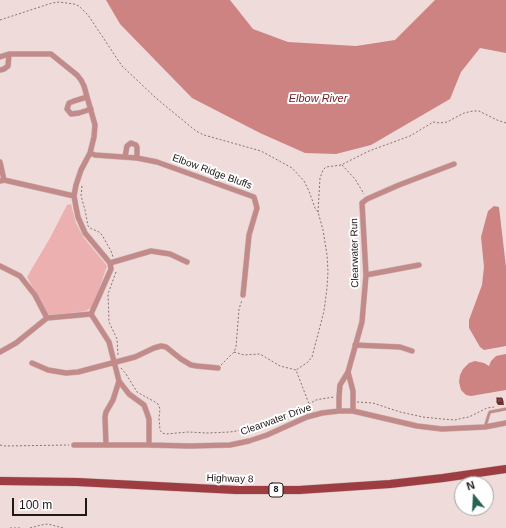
<!DOCTYPE html>
<style>
body{margin:0}
#map{position:relative;width:506px;height:528px;overflow:hidden;background:#f0dbdb;font-family:Helvetica,sans-serif}
canvas{display:block}
.north{position:absolute;left:454px;top:476px;width:40px;height:40px;box-sizing:border-box;background:#fff;border:1px solid #a5a3a3;border-radius:50%;rotate:342deg;font-size:11px;font-weight:700;line-height:16px;text-align:center;color:#1f1818}
.north::after{content:'';display:block;margin:auto;width:14px;height:18px;background:#256452;clip-path:polygon(50% 0,100% 100%,50% 72%,0 100%)}
.scale{position:absolute;left:12px;top:498px;width:75px;height:18px;box-sizing:border-box;border:2px solid #1f1818;border-top:0;padding-left:5px;font-size:12px;line-height:14px;white-space:nowrap;color:#1f1818;-webkit-text-stroke:3px #fff;paint-order:stroke}
</style>
<div id="map">
<canvas width="506" height="528"></canvas>
<div class="north">N</div>
<div class="scale">100 m</div>
</div>
<script>
const context = document.querySelector('canvas').getContext('2d');
context.lineJoin = 'round';
function paint(path, color) {
  context.fillStyle = color;
  context.fill(path, 'evenodd');
}
function toPath(rows) {
  const path = new Path2D();
  for (const r of rows) {
    path.moveTo(r[0], r[1]);
    for (let i = 2; i < r.length; i += 2) path.lineTo(r[i], r[i + 1]);
  }
  return path;
}
function stroke(path, color, width, dash) {
  context.strokeStyle = color;
  context.lineWidth = width;
  context.lineCap = dash ? 'butt' : 'round';
  context.setLineDash(dash || []);
  context.stroke(path);
}
function label(font, color, halo, rows, align = 'center') {
  context.font = font + ' Helvetica,sans-serif';
  context.lineWidth = 4;
  context.setLineDash([]);
  context.textBaseline = 'middle';
  context.strokeStyle = halo;
  context.fillStyle = color;
  for (const [text, x, y, turn = 0] of rows) {
    context.save();
    context.translate(x, y);
    context.rotate((+turn || 0) * Math.PI / 180);
    context.textAlign = isNaN(turn) ? turn : align;
    if (halo) context.strokeText(text, 0, 0);
    context.fillText(text, 0, 0);
    context.restore();
  }
}
const green = toPath([
 [71,204,76,223,84,238,104,262,107,266,97,295,92,307,86,311,78,312,50,315,47,313,27,277,50,238,67,205]
]);
const water = toPath([
 [106,0,230,0,253,29,288,42,356,46,395,40,435,0,506,0,506,53,480,48,461,72,450,99,371,145,336,154,305,153,260,133,192,98,120,24],
 [494,206,499,207,506,267,506,346,484,350,480,347,469,328,469,320,482,285,484,267,481,237,488,211],
 [506,354,506,390,471,396,466,395,461,390,459,382,460,375,463,369,469,363,475,361,484,363,489,366,491,361,496,356]
]);
const path = toPath([
 [0,20,52,3,59,2,74,4,79,6,88,15,122,66,157,99,196,131,204,135,261,151,292,168,304,181,309,191,315,208,318,212,323,230,327,255,328,271,327,288,324,311,312,357,308,362,296,370],
 [342,165,355,179,364,194],
 [82,186,81,196,85,210,88,226,90,228,99,232,102,235,111,251,113,257],
 [318,212,320,178,323,170,326,167,341,165,369,151,410,136,430,124,433,122,440,123,447,122,464,113,473,111,479,111,497,120,506,123],
 [116,272,108,294,109,322,117,339,118,355],
 [234,352,244,355,260,354,280,366,296,370,309,404],
 [221,365,234,352,236,347,239,309,242,300],
 [121,368,126,374,137,392,155,402,158,404,160,409,159,418,160,430,162,433,166,434,188,432,208,433,230,432,249,429,270,420,299,412,305,408,309,404,316,400,321,399,334,397],
 [357,402,373,403,400,412,423,417,442,419,455,420,463,418,469,417,487,408,494,407],
 [0,445,5,446,69,445],
 [10,528,22,528],
 [30,528,41,525,48,524,63,528]
]);
const service = toPath([
 [485,427,489,414,490,412,506,409]
]);
const minor = toPath([
 [0,57,9,54,51,54,77,75,81,80,84,86,95,125,94,137,90,153,81,170,76,185,74,196,76,207,78,217,85,233,110,263,111,269,91,314],
 [0,70,4,69,8,66,9,54],
 [87,97,74,101,69,103,67,109,71,114,79,113,91,109],
 [90,153,95,155,137,158,157,162,254,197,257,208,249,235,243,295],
 [125,157,127,146,131,143,136,145,137,147,137,158],
 [0,162,4,180],
 [0,181,4,180,74,196],
 [110,263,151,251,170,254,187,262],
 [0,266,20,276,35,295,47,318],
 [366,275,419,265],
 [91,314,109,342,119,381,129,394,144,405,147,413,149,419,149,445],
 [355,345,400,347,412,351],
 [0,352,16,343,47,318,91,314],
 [32,363,48,370,66,373,78,372,135,357,154,348,161,346,166,347,181,359,191,365,197,366,218,368],
 [348,372,353,391,353,411],
 [339,411,339,397,340,385,348,372,362,322,366,275,362,203,367,199,399,185,454,164],
 [74,445,149,445,190,446,230,445,249,441,267,435,307,417,322,413,339,411,353,411,417,426,442,429,485,427,506,423],
 [106,445,105,417,106,412,113,400,119,381]
]);
const primary = toPath([
 [0,481,77,482,236,490,299,490,390,484,443,478,506,469]
]);
const wall = toPath([
 [503,400,504,405,498,405,497,403]
]);
const building = toPath([
 [497,398,502,398,503,402,497,403,497,398]
]);
const shields = [
 [276,490,14]
];
const shieldNames = [
 ["8",276,490]
];
const streetNames = [
 ["Elbow Ridge Bluffs",212,172,20],
 ["Clearwater Run",355,253,-91],
 ["Clearwater Drive",276,420,-20],
 ["Highway 8",230,479,2]
];
const waterNames = [
 ["Elbow River",318,99]
];
paint(green, '#ebb0af');
paint(water, '#cd8382');
stroke(service, '#cab8b8', 3.5);
stroke(minor, '#cab8b8', 6);
stroke(primary, '#cab8b8', 9);
stroke(path, '#817373', 1, [2, 2]);
stroke(service, '#c28b89', 2.5);
stroke(minor, '#c28b89', 5);
stroke(primary, '#9e3d41', 8);
paint(wall, '#703637');
paint(building, '#823f40');
stroke(building, '#5b2c2d', 1);
for (const [x, y, w] of shields) {
  const box = new Path2D();
  box.roundRect(x - w / 2, y - 7, w, 14, 3);
  context.fillStyle = '#fff';
  context.fill(box);
  stroke(box, '#1f1818', 1);
}
label('bold 9px', '#1f1818', null, shieldNames);
label('10px', '#1f1818', '#fff', streetNames);
label('italic 11px', '#792128', '#fff', waterNames);
</script>
